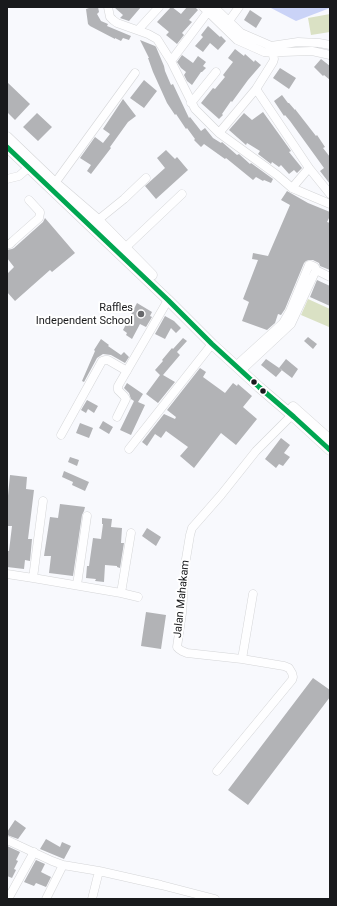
<!DOCTYPE html>
<style>
body{margin:0}
#map{position:relative;width:337px;height:906px;overflow:hidden;background:#f8f9fd;font-family:Roboto,sans-serif}
canvas{display:block}
.frame{position:absolute;inset:0;border:8px solid #191a1c;pointer-events:none}
</style>
<div id="map">
<canvas width="337" height="906"></canvas>
<div class="frame"></div>
</div>
<script>
const context = document.querySelector('canvas').getContext('2d');
context.lineJoin = 'round';
function paint(path, color) {
  context.fillStyle = color;
  context.fill(path, 'evenodd');
}
function toPath(rows) {
  const path = new Path2D();
  for (const r of rows) {
    path.moveTo(r[0], r[1]);
    for (let i = 2; i < r.length; i += 2) path.lineTo(r[i], r[i + 1]);
  }
  return path;
}
function stroke(path, color, width, dash) {
  context.strokeStyle = color;
  context.lineWidth = width;
  context.lineCap = dash ? 'butt' : 'round';
  context.setLineDash(dash || []);
  context.stroke(path);
}
function label(font, color, halo, rows, align = 'center') {
  context.font = font + ' Roboto,sans-serif';
  context.lineWidth = 4;
  context.setLineDash([]);
  context.textBaseline = 'middle';
  context.strokeStyle = halo;
  context.fillStyle = color;
  for (const [text, x, y, turn = 0] of rows) {
    context.save();
    context.translate(x, y);
    context.rotate((+turn || 0) * Math.PI / 180);
    context.textAlign = isNaN(turn) ? turn : align;
    if (halo) context.strokeText(text, 0, 0);
    context.fillText(text, 0, 0);
    context.restore();
  }
}
const green = toPath([
 [330,14,330,32,311,35,308,18],
 [308,299,330,309,330,325,329,327,301,315]
]);
const water = toPath([
 [269,7,330,7,330,8,296,21]
]);
const building = toPath([
 [92,7,98,7,99,12,97,14,101,21,108,24,107,26,131,36,129,40,123,38,121,41,115,38,115,39,90,26,88,24,86,9],
 [114,7,141,7,129,21,120,18,123,15],
 [171,7,172,7,181,14,187,7,195,7,198,10,189,20,192,22,182,33,184,35,177,44,166,35,169,32,157,22],
 [250,10,262,18,256,28,244,20],
 [208,26,220,37,221,36,226,41,218,50,210,43,203,52,195,46,203,37,201,35],
 [140,40,155,46,156,47,164,66,165,71,171,85,173,84,189,118,190,117,201,131,205,128,213,138,221,143,222,142,237,155,239,154,250,164,251,163,273,179,271,183,264,180,263,181,256,177,253,180,226,158,225,159,204,144,201,147,194,140,195,139,187,128,186,129,176,114,175,115,167,103,153,72,148,58,149,58],
 [235,49,244,56,245,54,254,62,255,60,261,65,248,80,232,102,231,101,222,114,223,115,219,119,201,103,213,88,215,89,225,77,223,75,233,62,228,58],
 [182,55,193,63,198,56,206,62,203,66,206,68,202,72,201,72,192,85,187,81,184,75,186,72,181,68,177,62],
 [321,59,330,66,330,80,324,75,323,76,314,67],
 [280,68,296,78,289,89,273,78],
 [144,80,157,91,144,108,130,98],
 [7,82,30,104,15,120,7,112],
 [282,95,288,103,289,103,295,110,295,109,316,136,317,135,325,147,323,148,330,157,330,184,320,171,324,168,290,121,285,115,284,116,274,101],
 [123,99,136,116,128,122,110,147,111,148,91,174,87,171,91,165,80,158,95,137,103,143,110,134,103,129],
 [263,112,291,151,289,152,302,168,297,173,294,170,289,174,281,165,279,167,272,162,271,164,258,154,260,151,247,143,246,145,229,130,244,113,252,120],
 [37,113,52,127,38,141,23,127],
 [166,150,175,159,177,157,188,170,156,199,145,186,165,168,157,158],
 [287,191,308,203,330,212,330,216,327,222,330,223,330,270,320,266,319,263,313,260,309,260,306,261,304,263,285,309,281,315,278,314,275,323,267,330,242,321,249,302,243,299,258,260,252,259,253,253,268,256,290,205,281,200],
 [45,218,75,253,52,272,50,270,15,301,7,292,7,274,14,267,7,258,7,250,12,249,14,248,43,222],
 [317,280,330,286,330,306,310,297],
 [137,303,152,312,150,316,152,317,146,327,140,324,132,339,126,335,127,333,123,330],
 [165,316,174,321,181,328,176,333,171,328,165,339,155,334],
 [308,337,317,344,313,349,304,341],
 [183,338,187,341,177,352,180,355,163,375,175,382,158,403,146,394,160,375,155,370,163,361,162,360,172,348,173,349],
 [101,339,109,345,108,346,121,355,124,352,129,357,125,363,111,355,103,354,97,358,84,382,82,381,95,351,94,350],
 [266,359,282,370,276,377,261,365],
 [286,359,298,369,292,378,279,368],
 [200,368,206,372,203,377,225,393,233,383,237,386,238,384,252,396,243,407,257,419,236,445,221,433,194,468,180,456,188,447,166,431,161,438,155,434,147,446,142,442,164,414,175,419,176,417,167,410],
 [127,383,143,394,138,402,145,405,131,435,120,430,134,401,131,399,129,393,124,388],
 [87,400,98,406,94,413,88,409,86,413,81,410],
 [103,421,113,427,109,434,99,428],
 [80,423,93,428,89,438,76,433],
 [281,438,290,445,284,453,290,457,283,466,279,464,276,468,265,459],
 [70,457,79,460,77,466,68,462],
 [64,471,89,482,85,491,72,485,73,482,62,477],
 [10,475,27,477,26,489,34,490,28,539,32,539,30,561,25,560,24,569,7,567,7,551,9,551,12,526,7,526,7,506],
 [60,504,85,507,84,511,82,515,73,576,49,573,51,556,44,556,50,517,58,518],
 [102,518,112,519,111,527,122,528,121,543,124,543,120,568,117,567,117,566,105,565,104,582,95,581,96,579,86,578,87,566,89,566,93,538,101,539,103,524,102,524],
 [147,528,161,537,156,546,142,536],
 [146,612,166,615,161,649,141,646],
 [313,678,330,690,330,697,248,805,228,790],
 [15,820,26,828,18,839,7,835,7,832],
 [46,839,60,847,62,842,71,846,64,859,40,849],
 [7,846,20,852,16,860,18,861,14,869,16,870,12,878,7,876],
 [36,860,45,864,41,872,51,877,46,887,36,883,34,886,24,882]
]);
const minor = toPath([
 [108,7,110,17,113,20,117,23,148,34,157,39,171,61,195,109,219,133,277,175,292,188,330,204],
 [203,7,237,40,264,52,273,53,283,52,312,51,330,55],
 [214,7,241,33,271,46,298,42,319,43,330,45],
 [229,21,239,7],
 [138,30,159,7],
 [171,61,210,9],
 [256,89,309,168,330,194],
 [191,103,216,72],
 [219,133,256,89,273,62,274,59,271,49],
 [7,179,19,176,28,168],
 [55,183,135,73],
 [292,188,309,168],
 [98,220,124,199,146,178],
 [7,244,10,244,13,241,39,218,40,213,40,212,29,200],
 [125,248,182,194],
 [316,270,330,277],
 [240,362,283,323,290,311,309,265,311,265,315,267,316,270,291,324,245,367],
 [117,417,126,399,124,396,118,390,118,386,168,300],
 [61,435,102,361,105,360,108,360,127,371],
 [129,449,212,344],
 [7,574,33,578,121,593,138,597],
 [33,578,43,501],
 [77,585,87,516],
 [121,593,131,533],
 [242,659,253,594],
 [217,771,292,680,293,677,292,673,289,668,284,666,242,659,187,653,182,651,179,649,177,647,182,613,185,565,190,535,192,528,221,495,256,451,292,415],
 [7,840,52,861,63,865,99,871,161,885,215,899],
 [8,899,34,852],
 [46,899,63,865],
 [92,899,99,871]
]);
const major = toPath([
 [7,137,55,183,98,220,152,275],
 [7,147,168,300,212,344,259,387,294,417,330,450],
 [293,407,330,440]
]);
const bus1 = toPath([
 [7,147,168,300,212,344,259,387,294,417,330,450]
]);
const markers = [
 [141,314,4,"#67686b"],
 [254,382,3.5,"#191a1c"],
 [263,391,3.5,"#191a1c"]
];
const poiNames = [
 ["Raffles",133,308],
 ["Independent School",133,321]
];
const streetNames = [
 ["Jalan Mahakam",182,599,-84]
];
paint(green, '#dae1c4');
paint(water, '#cad3f7');
paint(building, '#b2b3b6');
stroke(minor, '#d4d5d7', 9);
stroke(major, '#d4d5d7', 11);
stroke(minor, '#fefeff', 8);
stroke(major, '#fefeff', 10);
stroke(bus1, '#00a651', 5);
for (const [x, y, r, color] of markers) {
  const dot = new Path2D();
  dot.arc(x, y, r, 0, 2 * Math.PI);
  context.fillStyle = color;
  context.fill(dot);
  stroke(dot, '#fff', 1.5);
}
label('11px', '#191a1c', '#fff', poiNames, 'right');
label('11px', '#191a1c', '#fff', streetNames);
</script>
